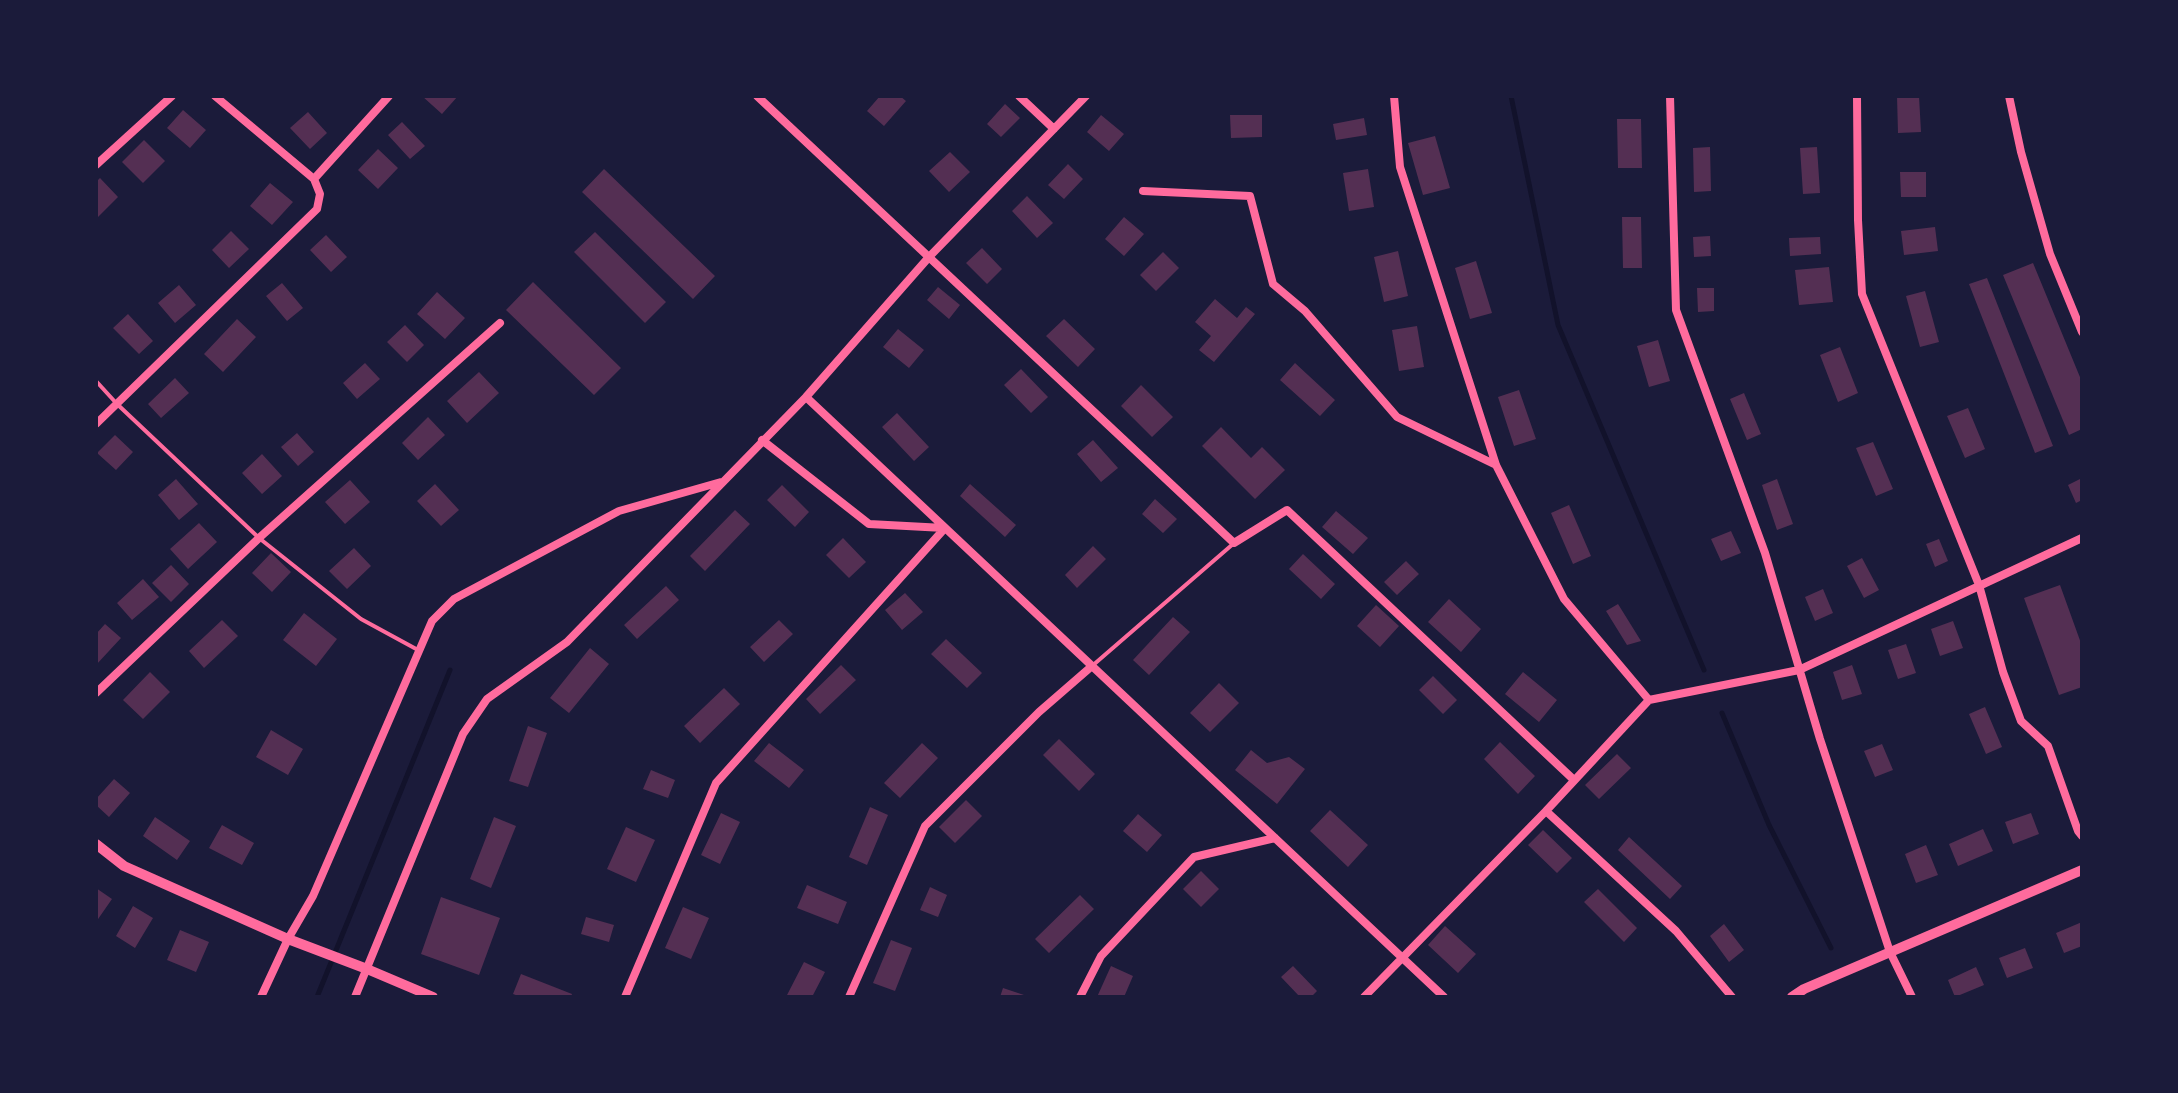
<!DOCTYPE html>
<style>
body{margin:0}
#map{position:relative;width:2178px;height:1093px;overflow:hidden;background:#1b1b3a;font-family:"IBM Plex Sans",sans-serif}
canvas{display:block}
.frame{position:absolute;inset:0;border:98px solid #1b1b3a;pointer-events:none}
</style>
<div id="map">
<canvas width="2178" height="1093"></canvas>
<div class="frame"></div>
</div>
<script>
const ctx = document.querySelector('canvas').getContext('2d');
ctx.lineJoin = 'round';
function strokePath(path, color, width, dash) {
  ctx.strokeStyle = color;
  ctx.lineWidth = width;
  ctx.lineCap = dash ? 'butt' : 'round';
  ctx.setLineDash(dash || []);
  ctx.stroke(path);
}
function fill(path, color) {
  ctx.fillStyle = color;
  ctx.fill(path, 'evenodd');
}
const stream = new Path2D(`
 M1511,96L1558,325L1704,670
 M1722,713L1769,825L1831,948
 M317,997L450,670`);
const building = new Path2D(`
 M422,96H458L442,114Z
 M880,96H900L906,101L884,126L867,111Z
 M1897,96H1919L1921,132L1898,133Z
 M1005,104L1020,118L1001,137L987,124Z
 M183,110L206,130L190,148L167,128Z
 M308,112L327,133L310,149L290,128Z
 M1101,115L1124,134L1109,151L1087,132Z
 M1230,115H1262V137L1231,138Z
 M1364,118L1367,135L1336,140L1333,124Z
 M1617,119H1641L1642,168H1618Z
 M402,122L425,146L410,159L388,135Z
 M1435,136L1450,188L1423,195L1408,143Z
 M144,140L165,161L143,183L122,162Z
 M1710,147L1711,191L1694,192L1693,148Z
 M1817,147L1820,193L1803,194L1800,148Z
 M378,149L398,168L378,189L358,170Z
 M950,152L970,172L949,192L929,171Z
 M1068,164L1083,179L1064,199L1048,185Z
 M604,169L715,276L693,299L582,192Z
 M1368,169L1374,207L1349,211L1343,173Z
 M1900,172H1926V197H1901Z
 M100,178L118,197L96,219V182Z
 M270,183L293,202L272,225L250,206Z
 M1027,196L1053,223L1037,238L1012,211Z
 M1124,217L1144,234L1124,256L1105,239Z
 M1622,217H1641L1642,268H1623Z
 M1935,227L1938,251L1904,255L1901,231Z
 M231,231L249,249L229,268L212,250Z
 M595,232L666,302L645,323L574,252Z
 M326,235L347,257L331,272L310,250Z
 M1710,236L1711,256L1694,257L1693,237Z
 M1820,237L1821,254L1790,256L1789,238Z
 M982,248L1002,269L987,284L966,263Z
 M1398,251L1408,296L1384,302L1374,257Z
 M1163,252L1179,268L1156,291L1140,275Z
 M1476,261L1492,313L1470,319L1455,268Z
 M2033,263L2082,382V429L2069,435L2003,275Z
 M1829,267L1833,302L1799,305L1795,270Z
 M1987,278L2053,446L2035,453L1969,284Z
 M533,282L621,368L594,395L506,310Z
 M282,283L303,308L287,321L266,296Z
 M179,285L196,305L175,323L158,303Z
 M938,287L960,305L949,319L927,300Z
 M1697,288H1714V311L1698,312Z
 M1925,291L1939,342L1920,347L1906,296Z
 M437,292L465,318L445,339L417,314Z
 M1215,299L1237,318L1246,307L1255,314L1214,362L1199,350L1211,336L1195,322Z
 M128,314L153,341L139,354L113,328Z
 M237,319L256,337L223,372L204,354Z
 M1064,319L1095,349L1078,367L1046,336Z
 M405,325L424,345L407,362L387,342Z
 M1417,326L1424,367L1399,371L1392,330Z
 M898,329L924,350L909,368L883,347Z
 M1658,340L1670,381L1649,387L1637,346Z
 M1840,347L1858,393L1838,402L1820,355Z
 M365,363L380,379L357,399L343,383Z
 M1295,363L1335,400L1320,416L1280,380Z
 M1021,369L1048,397L1031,413L1004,385Z
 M479,372L499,393L467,423L447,401Z
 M175,378L189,393L161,418L148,404Z
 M1141,385L1173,417L1152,437L1121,406Z
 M1519,390L1536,439L1514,446L1498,397Z
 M1744,393L1761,434L1747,440L1730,399Z
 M1968,408L1985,449L1965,458L1947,416Z
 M897,413L929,447L914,461L882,427Z
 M428,417L445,435L418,460L402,443Z
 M1221,427L1251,458L1262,447L1285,470L1255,499L1202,446Z
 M297,433L314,452L298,466L281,447Z
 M115,435L133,452L116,470L97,453Z
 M1093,440L1118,468L1101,482L1077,454Z
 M1873,442L1893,489L1876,496L1856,448Z
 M262,454L282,476L262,494L242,473Z
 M2082,478V500L2076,503L2068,485Z
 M176,479L198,504L179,520L158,495Z
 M1777,479L1793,524L1777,530L1762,485Z
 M350,480L370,502L345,524L325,502Z
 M435,484L459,510L441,526L417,501Z
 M970,484L1016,525L1005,537L960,496Z
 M782,485L809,512L795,527L767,500Z
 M1155,499L1177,519L1163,533L1142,514Z
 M1569,505L1591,556L1573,564L1551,513Z
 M735,510L750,524L705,571L690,556Z
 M1336,511L1368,538L1353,554L1322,527Z
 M199,523L217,542L188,569L170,549Z
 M1731,531L1741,553L1721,561L1711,539Z
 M843,538L866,562L849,578L826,555Z
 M1939,539L1948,561L1935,567L1926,544Z
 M1093,546L1106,559L1077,588L1065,575Z
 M354,548L371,566L347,589L329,571Z
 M271,553L291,572L272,592L252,573Z
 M1303,554L1335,584L1321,599L1289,569Z
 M1862,558L1879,590L1864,598L1847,566Z
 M1406,561L1419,574L1397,595L1384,582Z
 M171,565L189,584L171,602L152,583Z
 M143,579L159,597L132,620L117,603Z
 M2060,585L2082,646V687L2059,695L2024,598Z
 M666,586L679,600L637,639L624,625Z
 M1823,589L1833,613L1815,621L1805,597Z
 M905,593L923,612L902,630L885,610Z
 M1449,599L1481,629L1461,652L1428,622Z
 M1618,604L1641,641L1627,645L1606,611Z
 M1376,605L1399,626L1380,647L1357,626Z
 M304,613L337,639L316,666L283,640Z
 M1173,617L1190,632L1149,675L1133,660Z
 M222,620L238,636L204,668L189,651Z
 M779,620L793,634L764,662L750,647Z
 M1953,621L1963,648L1940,656L1931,629Z
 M105,624L121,638L96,665V634Z
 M946,639L982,673L967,688L931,654Z
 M1906,644L1916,673L1898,679L1888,650Z
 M590,648L609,664L569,713L550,698Z
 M841,665L856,680L820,714L806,699Z
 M1852,665L1862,694L1842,700L1833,672Z
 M150,672L170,692L143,719L123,700Z
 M1523,672L1557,700L1539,722L1505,694Z
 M1433,676L1457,700L1443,714L1419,690Z
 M1219,683L1239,703L1210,732L1190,713Z
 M724,688L740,704L700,743L684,726Z
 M1985,707L2002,747L1986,754L1969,714Z
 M528,726L547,733L528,787L509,781Z
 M271,730L303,749L288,775L256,757Z
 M1059,739L1095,774L1079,791L1043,755Z
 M1500,742L1535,776L1518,794L1484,759Z
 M769,743L804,770L789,788L754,761Z
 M922,743L938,758L900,798L884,783Z
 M1882,744L1893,770L1875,777L1864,751Z
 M1251,750L1267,763L1289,757L1305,769L1277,804L1235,770Z
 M1617,754L1631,768L1599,799L1585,785Z
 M651,770L675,780L668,798L643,789Z
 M114,779L130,793L109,817L96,805V799Z
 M966,800L982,816L955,843L939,827Z
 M870,807L888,815L867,865L849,857Z
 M1330,810L1368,845L1348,867L1310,831Z
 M721,813L740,822L720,864L701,855Z
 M2031,813L2039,834L2013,844L2005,822Z
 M1138,814L1162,835L1147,852L1123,831Z
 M155,817L190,841L177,860L143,836Z
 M494,817L516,826L491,888L470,879Z
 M222,825L254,843L242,865L209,848Z
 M626,827L655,840L636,882L607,869Z
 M1983,829L1993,851L1958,866L1949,844Z
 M1543,830L1572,858L1557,873L1528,845Z
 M1629,837L1682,886L1670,899L1618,850Z
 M1926,845L1938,875L1916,883L1905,854Z
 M1201,871L1219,889L1201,907L1183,889Z
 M807,885L847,902L838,924L797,908Z
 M930,887L947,895L938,917L920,910Z
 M96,888L112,899L96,922Z
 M1598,889L1637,928L1624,942L1584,902Z
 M1080,895L1094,909L1049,953L1035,939Z
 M441,897L500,918L479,975L421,954Z
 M133,906L153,918L135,948L116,936Z
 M683,907L709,918L691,959L665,948Z
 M586,917L614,925L609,942L581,934Z
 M2082,922V946L2064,953L2056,933Z
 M1724,924L1744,950L1729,962L1710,936Z
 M1445,926L1476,954L1458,973L1428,945Z
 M180,930L209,942L196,972L167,960Z
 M891,940L912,948L895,991L873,983Z
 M2025,948L2033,968L2007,978L1999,958Z
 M804,962L825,972L812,997H786Z
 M1111,966L1133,976L1124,997H1097Z
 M1293,966L1317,991L1311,997H1300L1281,977Z
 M1976,967L1984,985L1955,997L1948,980Z
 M521,974L572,994L571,997H521L513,994Z
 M1003,988L1027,996V997H1000Z`);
const service = new Path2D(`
 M96,381L117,404L259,538L361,619L418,650
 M1092,666L1233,544`);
const minor = new Path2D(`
 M757,96L1234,543L1287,510L1574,780
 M1019,96L1054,129
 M1394,96L1400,167L1496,465L1564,599L1649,700
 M1670,96L1676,310L1765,553L1820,739L1890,952L1912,997
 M1857,96L1858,220L1862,294L1979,585L2003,672L2021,721L2048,746L2078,831L2082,836
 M2009,96L2021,152L2050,254L2082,332
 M96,165L172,96
 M314,179L389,96
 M1143,191L1250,196L1273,284L1305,311L1397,417L1496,465
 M806,397L1444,997
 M96,424L317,209L320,194L314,179L215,96
 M762,440L869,524L944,528
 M96,693L259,538L500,323
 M1546,811L1676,931L1732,997
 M261,997L288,939L313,896L432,621L454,599L619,511L721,482
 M355,997L463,734L487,699L567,642L806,397L929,257L1086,96
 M625,997L716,783L945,528
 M849,997L925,826L1039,712L1092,666
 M1080,997L1101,956L1194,857L1275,838
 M1364,997L1546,811L1649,700L1799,670L2082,538`);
const tertiary = new Path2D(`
 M96,844L124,866L288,939L367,969L433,997
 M1792,997L1804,989L2082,870`);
strokePath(stream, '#12122b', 5);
fill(building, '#542f53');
strokePath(service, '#ff6b9d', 4);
strokePath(minor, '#ff6b9d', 8);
strokePath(tertiary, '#ff6b9d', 10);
</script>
